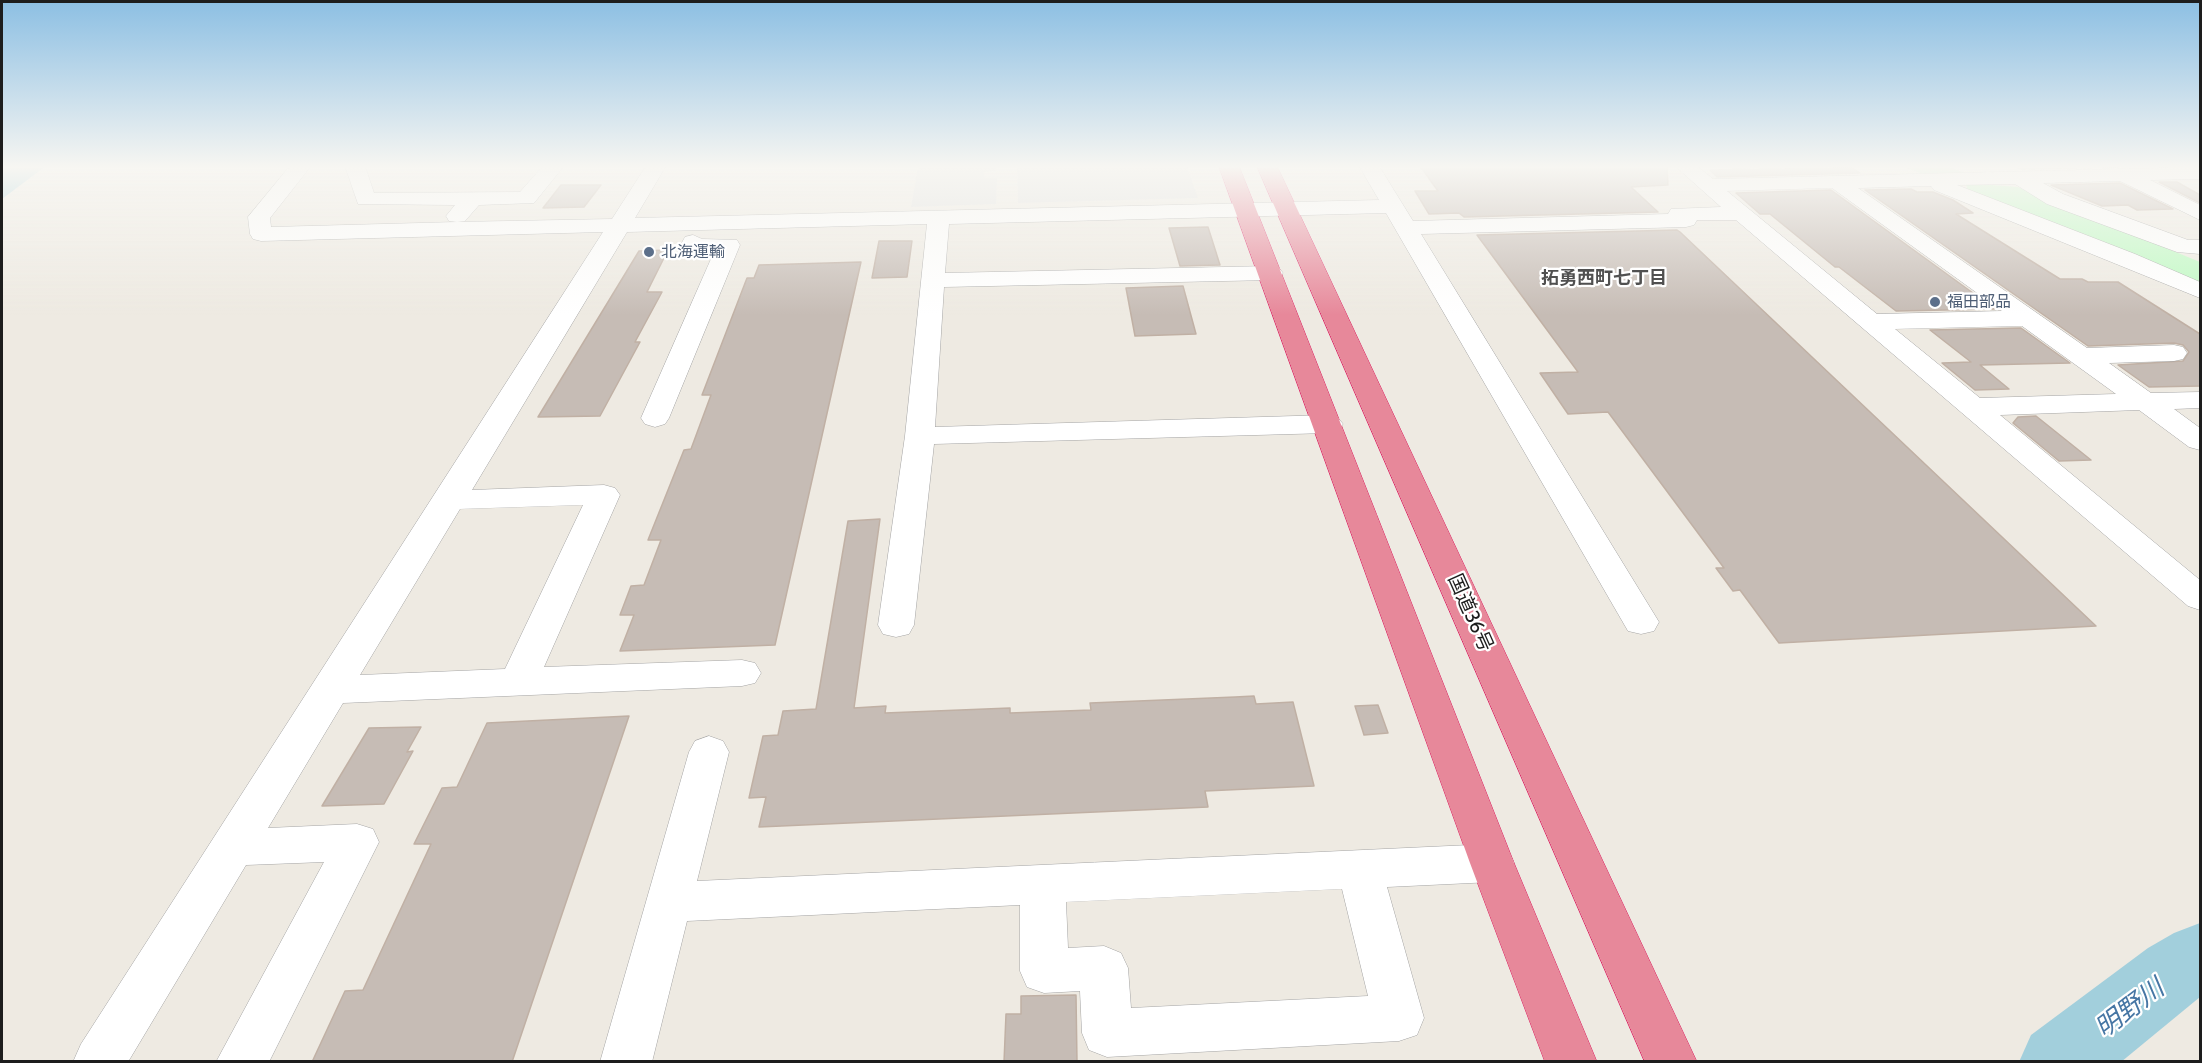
<!DOCTYPE html>
<meta charset="utf-8">
<style>
body{margin:0}
#map{position:relative;width:2202px;height:1063px;overflow:hidden;background:#eeeae2;font-family:Cabin,sans-serif}
canvas{display:block}
.frame{position:absolute;inset:0;border:3px solid #1d1d1d;pointer-events:none}
</style>
<div id="map">
<canvas width="2202" height="1063"></canvas>
<div class="frame"></div>
</div>
<script>
const ctx = document.querySelector('canvas').getContext('2d');
ctx.lineJoin = 'round';
function fill(path, color) {
  ctx.fillStyle = color;
  ctx.fill(path, 'evenodd');
}
function strokePath(path, color, width, dash) {
  ctx.strokeStyle = color;
  ctx.lineWidth = width;
  ctx.lineCap = dash ? 'butt' : 'round';
  ctx.setLineDash(dash || []);
  ctx.stroke(path);
}
function write(font, color, halo, rows, align = 'center') {
  ctx.font = font + ' Cabin,"Noto Sans JP",sans-serif';
  ctx.lineWidth = 4.5;
  ctx.setLineDash([]);
  ctx.textBaseline = 'middle';
  ctx.strokeStyle = halo;
  ctx.fillStyle = color;
  for (const [text, x, y, turn = 0] of rows) {
    ctx.save();
    ctx.translate(x, y);
    ctx.rotate((+turn || 0) * Math.PI / 180);
    ctx.textAlign = isNaN(turn) ? turn : align;
    if (halo) ctx.strokeText(text, 0, 0);
    ctx.fillText(text, 0, 0);
    ctx.restore();
  }
}
const park = new Path2D(`
 M1900,166H1946L1968,174H1923Z
 M1966,183L2018,187L2200,262V283L1967,189Z`);
const parking = new Path2D(`
 M918,166H996V171L984,172V178H997L996,204L911,207Z
 M1017,166H1187L1198,198L1018,203Z`);
const water = new Path2D(`
 M2,166H46L2,199Z`);
const river = new Path2D(`
 M2200,923V997L2121,1062H2019L2031,1035L2148,948L2174,933Z`);
const building = new Path2D(`
 M1420,166H1667L1668,185L1631,187L1658,212L1464,217L1459,213L1429,214L1415,191H1438Z
 M2015,166H2148L2021,169Z
 M1852,168L1860,173L1717,177L1710,170Z
 M2159,182H2177L2200,195V203Z
 M2120,183L2173,209L2137,210L2128,205L2102,206L2051,185Z
 M561,185H601L584,207L543,208Z
 M1911,189L1917,192H1933L1953,200L1973,213L1956,214L2060,279H2082L2088,282H2118L2200,334V386L2149,387L2118,365L2183,361L2189,352L2183,345L2174,343L2088,346L1865,190Z
 M1831,190L1995,309L1896,311L1839,267H1835L1770,214H1760L1736,193Z
 M1208,227L1220,265L1180,266L1169,228Z
 M1677,230L1680,232L2096,626L1779,643L1740,590L1733,591L1716,568H1724L1608,412L1568,414L1540,373L1578,372L1477,235Z
 M879,241H912L907,277L872,278Z
 M668,250L647,292H662L635,342H640L600,416L538,417L639,251Z
 M861,262L775,645L620,651L634,615H620L631,586L644,585L661,540H648L684,450L691,449L711,395H702L747,278H754L759,265Z
 M1183,286L1196,334L1135,336L1126,288Z
 M2021,328L2070,363L1980,365L2009,389L1975,390L1942,363L1971,362L1930,330Z
 M2036,416L2091,460L2059,461L2013,423L2018,417Z
 M880,519L854,708L886,706L885,713L1010,708V713L1091,710L1090,703L1235,697L1254,696L1256,704L1293,702L1314,786L1205,791L1208,807L759,827L766,797L749,798L763,736L778,735L783,711L816,709L848,521Z
 M1378,705L1388,733L1364,735L1355,706Z
 M629,716L512,1062H312L345,991L363,990L431,844H414L442,788L457,787L487,723Z
 M421,727L407,752L413,751L384,804L322,806L369,728Z
 M1076,995L1077,1062H1004L1006,1014H1021V996Z`);
const minor = new Path2D(`
 M290,166H311L270,218L271,227L457,222L449,221L446,216L455,205L358,204L345,166H365L374,193L520,192L543,166H564L534,203L479,205L465,221L457,222L612,219L646,166H666L635,218L1379,200L1359,166H1379L1413,221L1668,214L1671,209L1721,207L1675,166H1697L1713,179L2200,167V179L2150,180L2200,205V220L2120,181L2043,183L2063,194L2188,240H2200V254L2177,252L2047,204L2015,184L1957,185L2135,254L2200,282V298L1934,190L1931,186L1858,188L2087,348L2174,345L2183,347L2187,353L2183,359L2174,361L2109,363L2151,393L2200,392V408L2174,409L2200,428V450L2189,447L2139,410L2000,415L2200,580V610L2188,606L1736,220H1697L1694,225L1686,227L1421,234L1659,622L1654,631L1641,634L1628,631L1386,213L949,224L945,273L1271,266L1279,268L1283,273L1279,278L1271,280L944,287L935,427L1328,415L1338,418L1343,424L1338,430L1328,433L934,444L914,625L909,634L896,637L883,634L878,625L905,436L927,224L627,232L472,490L604,485L615,488L620,495L544,667L742,660L755,663L761,673L755,683L742,686L343,703L268,828L357,824L373,829L379,842L269,1062H216L324,862L246,865L128,1062H73L81,1044L603,232L261,241L253,239L250,234L248,217ZM1832,188L2002,311L1877,314L1727,191ZM2022,326L2116,394L1980,398L1895,329ZM583,505L505,669L360,675L460,509Z
 M693,235L702,239L737,240L740,245L669,418L665,424L655,427L645,424L641,418L714,252L683,251L680,246L685,237Z
 M709,736L723,741L729,752L697,881L1492,844L1508,850L1514,863L1508,876L1492,882L1387,887L1424,1018L1417,1035L1399,1041L1107,1057L1089,1050L1082,1033L1080,991L1044,993L1027,987L1020,971V905L687,921L652,1062H600L689,752L695,741ZM1342,889L1368,996L1131,1008L1128,968L1121,953L1104,946L1068,948L1066,902Z`);
const highway = new Path2D(`
 M1219,166H1239L1514,863L1597,1062H1545L1470,863Z
 M1257,166H1277L1697,1062H1645Z`);
const markers = [
 [649,252,6,"#5c6f8a"],
 [1935,302,6,"#5c6f8a"]
];
const farServicenames = [
 ["北海運輸",661,252],
 ["福田部品",1947,302]
];
const farNeighbourhoodnames = [
 ["拓勇西町七丁目",1604,279]
];
const streetNames = [
 ["国道36号",1470,613,66]
];
const nearWaternames = [
 ["明野川",2130,1009,-37]
];
fill(park, '#befac2');
fill(parking, '#e1e1e1');
fill(water, '#a2cfdc');
fill(river, '#a2cfdc');
fill(building, '#c6bcb5');
strokePath(building, '#c0b0a4', 1.5);
strokePath(minor, '#a4a4a4', 1);
strokePath(highway, '#d92261', 1);
fill(minor, '#fff');
fill(highway, '#e7889a');
const sky = ctx.createLinearGradient(0, 0, 0, 315);
sky.addColorStop(0, '#8cbfe3');
sky.addColorStop(0.53, '#f7f6f2');
sky.addColorStop(1, '#f7f6f200');
ctx.fillStyle = sky;
ctx.fillRect(0, 0, 2202, 315);
for (const [x, y, r, color] of markers) {
  const dot = new Path2D();
  dot.arc(x, y, r, 0, 2 * Math.PI);
  ctx.fillStyle = color;
  ctx.fill(dot);
  strokePath(dot, '#fff', 2);
}
write('16px', '#4e5e75', '#fff', farServicenames, 'left');
write('bold 18px', '#505050', '#fff', farNeighbourhoodnames);
write('20px', '#1d1d1d', '#fff', streetNames);
write('italic 26px', '#4676a4', '#fff', nearWaternames);
</script>
